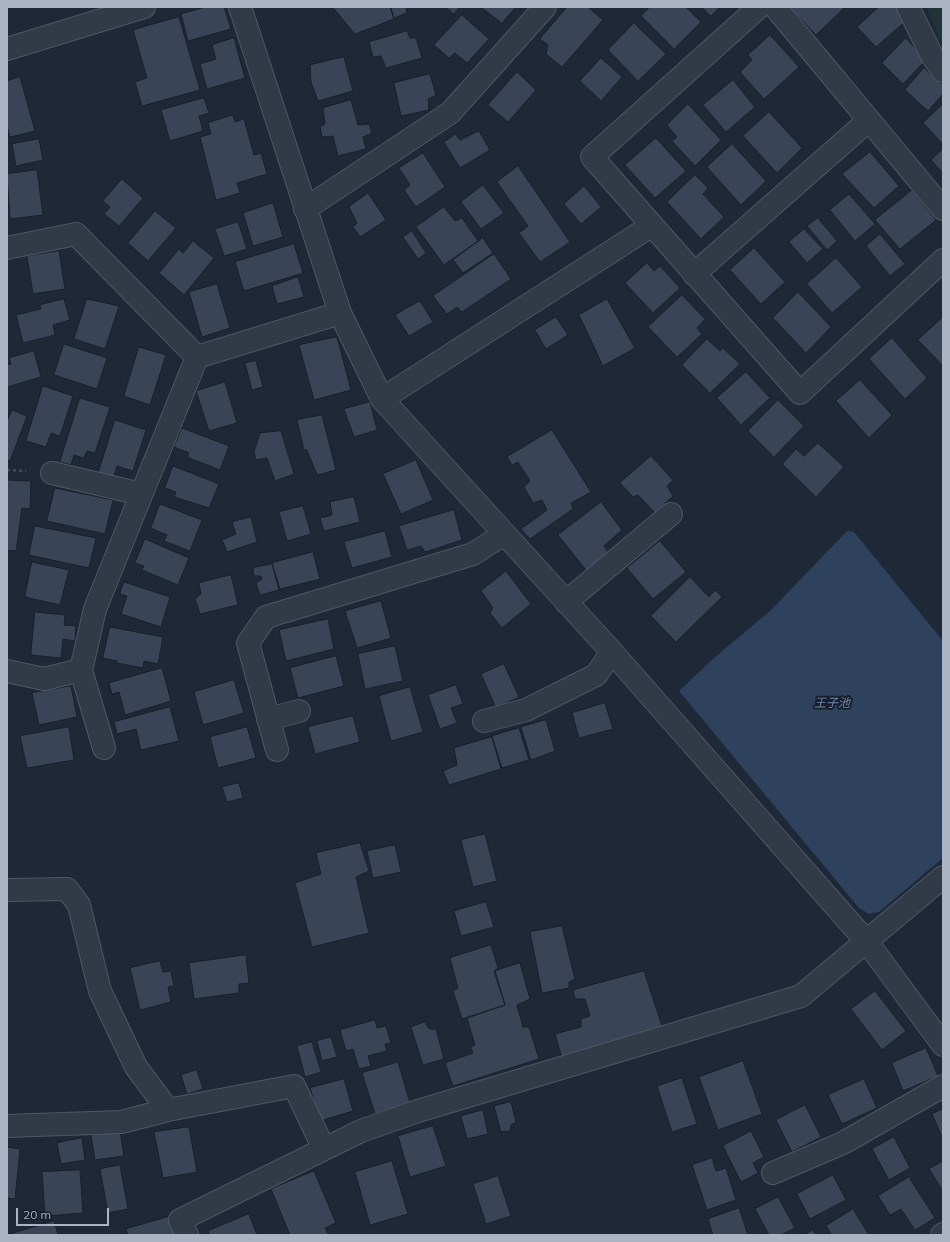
<!DOCTYPE html>
<meta charset="utf-8">
<style>
body{margin:0}
#map{position:relative;width:950px;height:1242px;overflow:hidden;background:#1e2836;font-family:Mulish,sans-serif}
canvas{display:block}
.frame{position:absolute;inset:0;border:8px solid #abb4c4;pointer-events:none}
.scale{position:absolute;left:16px;top:1208px;width:93px;height:18px;box-sizing:border-box;border:2px solid #abb4c4;border-top:0;padding-left:5px;font-size:12px;line-height:14px;white-space:nowrap;color:#abb4c4;-webkit-text-stroke:3px #171f2b;paint-order:stroke}
</style>
<div id="map">
<canvas width="950" height="1242"></canvas>
<div class="frame"></div>
<div class="scale">20 m</div>
</div>
<script>
const ctx = document.querySelector('canvas').getContext('2d');
ctx.lineJoin = 'round';
function fill(path, color) {
  ctx.fillStyle = color;
  ctx.fill(path, 'evenodd');
}
function strokePath(path, color, width, dash) {
  ctx.strokeStyle = color;
  ctx.lineWidth = width;
  ctx.lineCap = dash ? 'butt' : 'round';
  ctx.setLineDash(dash || []);
  ctx.stroke(path);
}
function write(font, color, halo, rows, align = 'center') {
  ctx.font = font + ' Mulish,"Noto Sans JP",sans-serif';
  ctx.lineWidth = 4;
  ctx.setLineDash([]);
  ctx.textBaseline = 'middle';
  ctx.strokeStyle = halo;
  ctx.fillStyle = color;
  for (const [text, x, y, turn = 0] of rows) {
    ctx.save();
    ctx.translate(x, y);
    ctx.rotate((+turn || 0) * Math.PI / 180);
    ctx.textAlign = isNaN(turn) ? turn : align;
    if (halo) ctx.strokeText(text, 0, 0);
    ctx.fillText(text, 0, 0);
    ctx.restore();
  }
}
const green = new Path2D(`
 M926,7H943V46Z`);
const water = new Path2D(`
 M847,531L854,532L943,641V858L879,912L869,914L859,908L679,691L714,658L770,611Z`);
const building = new Path2D(`
 M206,7H224L231,29L188,41L181,14Z
 M333,7H390L394,19L355,34Z
 M391,7H406L407,13L394,18Z
 M446,7H460L454,14Z
 M481,7H516L502,23Z
 M567,7H588L603,20L562,67L546,54L548,45L540,39Z
 M650,7H686L701,22L674,49L641,16Z
 M702,7H720L711,16Z
 M793,7H845L816,35L791,9Z
 M879,7H897L908,19L876,47L857,27Z
 M462,15L489,39L467,63L455,53L449,58L434,45Z
 M179,17L200,90L142,106L135,82L147,78L133,30Z
 M634,23L666,54L638,81L608,50Z
 M407,31L410,38H416L422,58L386,68L381,56L373,57L369,42Z
 M770,35L799,67L764,99L740,72L752,60L748,55Z
 M234,38L245,78L207,89L200,64L216,59L212,45Z
 M906,38L926,60L903,84L882,63Z
 M344,57L353,91L318,101L311,82L310,65Z
 M601,58L622,77L601,101L580,81Z
 M924,68L943,85V94L928,111L905,90Z
 M517,72L536,90L508,122L488,105Z
 M430,74L436,95L428,99L429,110L401,116L394,83Z
 M20,77L35,131L10,137L7,126V81Z
 M733,80L755,107L726,132L703,105Z
 M204,98L209,113L199,116L203,131L170,141L161,110Z
 M351,100L358,125L369,124L372,133L363,137L366,149L338,156L333,136L322,137L320,127L325,124L323,108Z
 M688,104L721,140L695,166L672,141L677,137L667,125Z
 M943,104V144L923,123Z
 M769,112L802,148L777,173L743,136Z
 M233,115L235,122L244,119L254,155L261,153L267,174L237,183L240,193L216,200L200,137L211,134L208,123Z
 M479,131L490,150L460,168L444,142L455,134L460,140Z
 M656,138L686,171L655,198L625,165Z
 M39,139L43,160L16,166L12,144Z
 M732,144L766,181L741,205L707,167Z
 M943,149V173L931,160Z
 M870,152L899,186L874,208L842,174Z
 M423,153L445,187L416,207L404,190L410,185L399,168Z
 M518,166L570,242L540,262L519,233L528,226L497,182Z
 M37,170L43,215L10,219L7,174Z
 M695,175L708,188L703,194L724,217L701,239L667,202Z
 M122,179L143,198L119,226L104,214L110,207L103,201Z
 M483,185L504,213L481,229L461,202Z
 M584,186L601,207L581,224L564,204Z
 M912,190L936,220L900,249L875,220Z
 M368,193L386,220L360,237L353,227L357,223L349,207Z
 M849,194L875,224L855,241L830,210Z
 M273,203L283,237L253,246L243,213Z
 M444,207L455,221L462,218L478,241L444,265L416,227Z
 M155,211L176,228L148,261L128,243Z
 M818,218L837,241L827,250L807,226Z
 M238,222L247,249L224,256L215,229Z
 M804,229L823,249L807,263L789,242Z
 M412,231L426,253L418,259L403,237Z
 M880,234L905,264L890,276L866,246Z
 M483,238L493,253L463,273L453,260Z
 M193,241L214,258L184,295L159,273L179,249L183,253Z
 M294,244L303,273L244,291L235,262Z
 M754,248L785,282L761,304L730,270Z
 M59,251L65,289L33,294L27,256Z
 M494,254L511,279L462,312L457,307L447,314L433,296Z
 M836,258L862,287L832,313L807,284Z
 M647,263L654,271L660,266L680,288L653,313L625,283Z
 M298,277L304,297L277,304L272,286Z
 M217,284L230,328L202,337L189,292Z
 M798,292L831,327L806,353L773,318Z
 M682,295L705,319L697,328L702,334L677,357L648,327Z
 M64,299L70,320L53,325L55,335L23,343L16,315L41,309L40,305Z
 M87,299L119,306L105,349L74,339Z
 M607,299L635,348L603,366L579,315Z
 M420,301L433,322L409,336L395,315Z
 M556,317L568,335L546,349L535,330Z
 M943,317V366L918,340Z
 M337,337L351,390L314,400L299,345Z
 M892,338L927,378L905,399L869,359Z
 M707,339L720,351L723,348L740,364L710,393L682,365Z
 M64,344L107,358L97,389L54,375Z
 M139,347L166,355L150,405L124,396Z
 M34,351L41,377L7,387V365L11,364L9,358Z
 M256,361L263,387L252,390L245,363Z
 M746,372L770,398L741,425L717,398Z
 M860,380L892,415L869,438L836,401Z
 M225,382L237,423L209,431L196,391Z
 M43,386L73,396L60,436L51,433L46,447L26,441Z
 M80,398L110,407L95,453L87,451L84,458L74,455L71,465L60,462Z
 M778,400L804,426L774,457L748,431Z
 M370,402L377,430L354,437L344,409Z
 M12,410L27,416L10,461L7,460V422Z
 M322,415L336,470L317,475L307,450H304L297,420Z
 M115,420L146,430L133,471L117,466L113,479L98,474Z
 M182,428L229,446L220,470L187,457L189,453L174,447Z
 M552,430L591,492L571,503L573,509L530,539L521,529L547,510L542,500L533,503L524,487L530,481L518,462L512,465L507,457Z
 M281,431L294,474L275,481L267,458L256,460L254,452L260,433Z
 M818,443L844,467L816,497L782,464L796,449L804,456Z
 M651,456L673,480L667,486L673,496L655,513L638,495L633,497L620,483Z
 M416,460L433,500L401,514L383,474Z
 M173,466L219,484L209,508L174,497L176,492L165,488Z
 M7,480L31,481L30,509L22,508L16,551L7,550Z
 M55,488L113,500L105,534L47,521Z
 M354,497L360,522L324,531L320,518L332,515L330,502Z
 M601,502L622,530L604,546L610,555L589,574L558,535Z
 M160,504L202,520L190,551L164,541L167,535L151,528Z
 M303,506L311,534L287,541L279,512Z
 M454,510L462,540L425,552L421,546L407,550L399,526Z
 M251,517L257,542L227,552L222,540L236,534L232,522Z
 M35,526L96,538L89,568L29,555Z
 M385,531L392,557L352,568L344,542Z
 M145,539L189,558L178,585L142,570L144,566L135,563Z
 M660,541L686,572L653,599L627,568Z
 M313,552L320,579L280,589L272,563Z
 M32,562L69,570L60,605L25,597Z
 M272,564L279,590L260,595L256,583L262,579L261,576H254L253,568Z
 M506,571L531,604L502,628L490,613L493,608L481,591Z
 M231,575L238,605L200,614L195,599L201,594L199,583Z
 M690,577L709,597L715,590L722,597L676,642L651,616Z
 M124,582L170,597L161,627L121,614L127,596L120,594Z
 M381,601L391,638L357,648L345,611Z
 M35,612L65,615L64,625L76,626L75,641L63,639L61,658L31,655Z
 M328,619L334,649L286,661L279,630Z
 M110,627L163,637L158,664L144,661L143,668L117,663V661L103,658Z
 M395,646L403,681L365,689L358,654Z
 M336,656L344,686L298,698L290,668Z
 M504,664L519,697L496,708L481,674Z
 M162,668L171,701L125,715L119,692L112,694L109,683Z
 M234,680L244,713L203,725L194,692Z
 M456,685L463,704L451,708L457,723L440,729L428,695Z
 M71,686L77,717L39,725L32,693Z
 M410,687L423,732L391,741L379,696Z
 M605,703L613,729L579,738L572,713Z
 M170,707L179,741L141,750L136,729L117,734L114,722Z
 M353,716L360,742L315,754L308,727Z
 M546,720L555,751L531,760L521,727Z
 M69,727L74,760L27,768L20,736Z
 M247,727L256,758L218,768L210,737Z
 M519,728L529,760L502,768L492,736Z
 M492,737L501,769L449,785L443,771L457,765L454,748Z
 M239,783L243,798L227,802L222,787Z
 M485,834L497,881L473,887L461,840Z
 M360,843L369,871L356,877L369,933L312,947L295,883L321,874L316,853Z
 M395,845L401,872L373,878L367,851Z
 M486,902L494,927L461,936L454,911Z
 M562,926L575,979L569,982V988L542,993L530,932Z
 M491,945L498,968L494,971L505,1005L462,1019L453,991L458,988L450,958Z
 M246,955L249,983L239,984V993L194,999L189,963Z
 M160,961L163,972L171,971L174,986L168,987L171,1002L140,1010L130,968Z
 M520,963L530,999L517,1005L523,1027H529L539,1059L453,1086L445,1063L473,1053L471,1047L475,1045L467,1018L505,1005L495,971Z
 M644,971L663,1029L562,1058L555,1034L581,1027V1019L590,1016L585,999H575L573,990Z
 M875,991L906,1031L882,1050L851,1009Z
 M375,1020L377,1028L386,1026L391,1043L385,1044L387,1051L368,1056L371,1066L359,1069L353,1049L346,1051L340,1030Z
 M425,1022L429,1029H436L444,1059L423,1065L411,1027Z
 M331,1037L337,1057L322,1061L317,1041Z
 M312,1042L321,1072L305,1077L297,1046Z
 M926,1048L938,1076L903,1091L892,1063Z
 M743,1061L762,1114L718,1130L699,1077Z
 M398,1062L410,1103L375,1114L362,1073Z
 M197,1070L203,1089L187,1094L181,1075Z
 M682,1078L697,1124L672,1132L657,1086Z
 M344,1079L353,1111L320,1121L310,1088Z
 M864,1079L877,1108L842,1124L828,1095Z
 M511,1102L516,1122L511,1125L510,1131L501,1132L494,1106Z
 M805,1105L821,1137L792,1152L776,1120Z
 M943,1109V1139L932,1114Z
 M483,1110L488,1134L467,1139L461,1116Z
 M433,1126L446,1166L410,1177L398,1136Z
 M189,1127L197,1172L163,1178L154,1132Z
 M120,1131L124,1156L95,1160L91,1135Z
 M751,1131L764,1157L753,1163L758,1173L741,1182L723,1146Z
 M894,1137L910,1168L889,1180L872,1149Z
 M82,1138L85,1160L61,1164L57,1143Z
 M7,1147L20,1149L15,1199L7,1198Z
 M712,1158L716,1171L726,1168L736,1200L707,1210L692,1165Z
 M392,1161L408,1214L370,1225L355,1172Z
 M943,1161V1191L929,1169Z
 M120,1165L128,1209L108,1213L100,1169Z
 M80,1170L83,1213L45,1216L42,1172Z
 M314,1171L336,1223L325,1228L329,1235H290L271,1189Z
 M833,1175L846,1200L810,1219L797,1194Z
 M498,1176L511,1216L486,1224L473,1184Z
 M909,1177L935,1218L915,1230L901,1209L890,1215L878,1196Z
 M778,1197L795,1228L781,1235H769L755,1209Z
 M739,1208L748,1235H713L708,1219Z
 M853,1209L869,1235H832L826,1226Z
 M249,1214L257,1235H210L208,1231Z
 M171,1216L176,1235H128L126,1229Z
 M54,1221L58,1235H7Z
 M813,1230L816,1235H804Z`);
const path = new Path2D(`
 M7,470L26,471`);
const minor = new Path2D(`
 M240,7L340,313L382,399L612,652L867,942L943,1045
 M759,7L592,157L800,393L943,260
 M775,7L943,209
 M908,7L932,56L943,71
 M7,49L144,7
 M305,209L450,113L545,7
 M7,248L76,234L197,357L340,313
 M694,274L869,120
 M382,399L651,226
 M52,473L141,494
 M566,602L671,514
 M7,671L44,679L81,670
 M268,719L299,711
 M484,721L526,710L596,675L612,652
 M104,748L81,670L95,609L197,357
 M277,750L248,643L266,617L473,554L504,534
 M7,890L67,889L79,905L100,991L136,1067L168,1110
 M7,1126L121,1122L168,1110L294,1086L324,1149
 M773,1173L843,1143L943,1086
 M187,1235L180,1220L361,1131L418,1111L801,996L943,877
 M942,1235L943,1234`);
const waterNames = [
 ["王子池",832,703]
];
fill(green, '#203437');
fill(water, '#2e415d');
fill(building, '#394557');
strokePath(building, '#19212d', 1);
strokePath(minor, '#4f5765', 24);
strokePath(path, '#3a5052', 2.5, [3, 3]);
strokePath(minor, '#313a47', 22);
write('italic 12px', '#718aaf', '#171f2b', waterNames);
</script>
